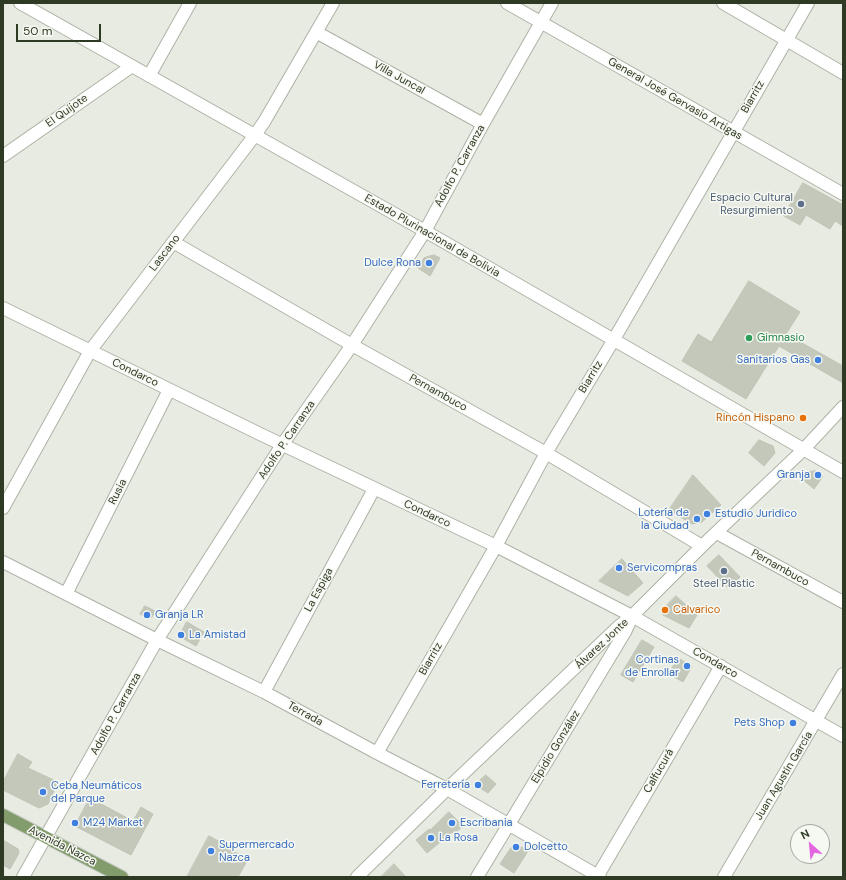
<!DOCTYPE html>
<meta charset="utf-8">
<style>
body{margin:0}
#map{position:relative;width:846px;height:880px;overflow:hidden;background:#e8ebe2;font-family:"DM Sans",sans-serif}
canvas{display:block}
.frame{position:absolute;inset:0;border:4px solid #2e3a24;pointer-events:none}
.north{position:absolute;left:790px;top:824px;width:40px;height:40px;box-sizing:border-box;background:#f6f8f2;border:1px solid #a6aca0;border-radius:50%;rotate:333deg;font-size:11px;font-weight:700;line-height:16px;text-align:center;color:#2e3a24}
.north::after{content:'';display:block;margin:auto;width:14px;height:18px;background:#e466e1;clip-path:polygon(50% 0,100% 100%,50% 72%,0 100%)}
.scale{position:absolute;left:16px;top:24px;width:85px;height:18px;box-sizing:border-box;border:2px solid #2e3a24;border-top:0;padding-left:5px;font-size:12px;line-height:14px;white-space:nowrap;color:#2e3a24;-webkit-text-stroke:3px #f6f8f2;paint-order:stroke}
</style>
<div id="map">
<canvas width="846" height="880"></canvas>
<div class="frame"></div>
<div class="north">N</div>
<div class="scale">50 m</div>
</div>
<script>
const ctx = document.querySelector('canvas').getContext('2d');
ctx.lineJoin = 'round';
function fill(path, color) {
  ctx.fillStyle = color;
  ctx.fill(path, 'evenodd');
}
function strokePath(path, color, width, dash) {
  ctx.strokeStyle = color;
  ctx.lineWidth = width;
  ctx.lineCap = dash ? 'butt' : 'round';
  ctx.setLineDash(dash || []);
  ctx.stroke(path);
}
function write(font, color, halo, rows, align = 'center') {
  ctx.font = font + ' "DM Sans",sans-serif';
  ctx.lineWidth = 3;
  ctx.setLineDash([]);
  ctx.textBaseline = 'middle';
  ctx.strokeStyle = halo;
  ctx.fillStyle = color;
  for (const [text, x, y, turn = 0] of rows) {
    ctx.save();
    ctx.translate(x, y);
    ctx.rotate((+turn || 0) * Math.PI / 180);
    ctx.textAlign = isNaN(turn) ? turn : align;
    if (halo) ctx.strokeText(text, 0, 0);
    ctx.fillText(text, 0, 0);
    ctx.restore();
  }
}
const building = new Path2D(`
 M803,183L843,205V226L835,221L830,229L806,215L800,225L784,216Z
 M434,255L440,258L430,276L418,268L424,258Z
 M749,281L800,312L786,334L843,366V383L779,346L746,399L682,361L698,334L711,342Z
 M759,440L773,446L775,453L764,466L749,453Z
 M816,471L823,476L814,489L801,478L806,472Z
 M693,475L721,505L702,522L692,524L669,510Z
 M719,555L740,577L728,588L707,566Z
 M622,559L643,583L628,596L599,581Z
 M676,596L697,615L689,628L663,615V609Z
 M145,606L155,611L152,617L147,618L140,614Z
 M187,622L204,632L196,646L179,636Z
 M642,640L654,647L633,682L621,675Z
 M678,658L692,666L683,682L669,674Z
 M18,754L32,762L28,768L58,782L48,804L39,808L3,790V782Z
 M486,775L496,784L488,793L475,785Z
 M90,798L133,821L141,807L153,814L131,855L75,826Z
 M449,812L463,826L454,834L452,832L427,853L416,840L429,829L430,830Z
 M209,836L224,844L223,846L248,859L238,877H187Z
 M3,840L18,849L19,853L10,869L3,865Z
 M518,845L528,851L514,873L500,864L512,846Z
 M394,864L406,877H381Z`);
const minor = new Path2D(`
 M20,3L425,231L843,472
 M507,3L843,194
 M723,3L843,73
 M316,32L483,124
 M149,76L190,3
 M3,156L132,66
 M173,242L352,345L546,453L702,546
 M3,308L260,434L496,546L632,616L843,736
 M3,508L90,351L255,135L264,122L333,3
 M717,533L843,602
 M3,562L157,640L264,692L377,753L447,789L600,877
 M66,594L169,390
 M264,692L374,489
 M377,753L496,546L546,453L613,341L808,3
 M23,877L157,640L282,445L352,345L425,231L483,124L552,3
 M357,877L447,789L618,627L632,616L702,546L803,450L843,407
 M477,877L625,632L631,619
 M597,877L721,666
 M724,877L843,674`);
const major = new Path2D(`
 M3,815L122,877`);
const markers = [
 [801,204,4,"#5c6f8a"],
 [429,263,4,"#3f7fe0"],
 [749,338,4,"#2e9e5b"],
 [818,360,4,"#3f7fe0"],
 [803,418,4,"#e8710a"],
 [818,475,4,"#3f7fe0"],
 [707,514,4,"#3f7fe0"],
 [697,519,4,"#3f7fe0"],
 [619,568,4,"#3f7fe0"],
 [724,571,4,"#5c6f8a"],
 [665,610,4,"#e8710a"],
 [147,615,4,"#3f7fe0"],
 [181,635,4,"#3f7fe0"],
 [687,666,4,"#3f7fe0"],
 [793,723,4,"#3f7fe0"],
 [478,785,4,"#3f7fe0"],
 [43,792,4,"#3f7fe0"],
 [75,823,4,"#3f7fe0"],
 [452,823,4,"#3f7fe0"],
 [431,838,4,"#3f7fe0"],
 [516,847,4,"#3f7fe0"],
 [211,851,4,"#3f7fe0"]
];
const streetNames = [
 ["Villa Juncal",399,78,29],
 ["Biarritz",753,97,-60],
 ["General José Gervasio Artigas",675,99,30],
 ["El Quijote",67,111,-35],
 ["Adolfo P. Carranza",460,166,-61],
 ["Estado Plurinacional de Bolivia",432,236,30],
 ["Lascano",165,253,-53],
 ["Condarco",135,373,26],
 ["Biarritz",591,377,-59],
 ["Pernambuco",438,393,29],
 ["Adolfo P. Carranza",287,440,-56],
 ["Rusia",118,492,-63],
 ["Condarco",427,514,25],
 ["Pernambuco",780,568,29],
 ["La Espiga",319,590,-62],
 ["Álvarez Jonte",602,644,-43],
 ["Biarritz",431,659,-60],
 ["Condarco",715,663,30],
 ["Adolfo P. Carranza",116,714,-61],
 ["Terrada",305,714,29],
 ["Elpidio González",556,747,-59],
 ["Calfucurá",659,771,-60],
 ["Juan Agustín García",784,776,-59],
 ["Avenida Nazca",62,846,27]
];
const serviceNames = [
 ["Espacio Cultural",793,198],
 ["Resurgimiento",793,211],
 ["Steel Plastic",724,584,"center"]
];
const shopNames = [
 ["Dulce Rona",421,263,"right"],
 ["Sanitarios Gas",810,360,"right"],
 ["Granja",810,475,"right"],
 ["Lotería de",689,513,"right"],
 ["la Ciudad",689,526,"right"],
 ["Estudio Juridico",715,514],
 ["Servicompras",627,568],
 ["Granja LR",155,615],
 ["La Amistad",189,635],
 ["Cortinas",679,660,"right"],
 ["de Enrollar",679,673,"right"],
 ["Pets Shop",785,723,"right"],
 ["Ferretería",470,785,"right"],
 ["Ceba Neumáticos",51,786],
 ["del Parque",51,799],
 ["M24 Market",83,823],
 ["Escribania",460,823],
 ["La Rosa",439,838],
 ["Supermercado",219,845],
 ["Nazca",219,858],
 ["Dolcetto",524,847]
];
const leisureNames = [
 ["Gimnasio",757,338]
];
const foodNames = [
 ["Rincón Hispano",795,418],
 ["Calvarico",673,610,"left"]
];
fill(building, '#c3c8ba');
strokePath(building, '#bec4b5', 1);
strokePath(minor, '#acb2a5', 14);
strokePath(major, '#c4c8c2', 14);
strokePath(minor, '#fff', 12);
strokePath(major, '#829c6b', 12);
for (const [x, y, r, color] of markers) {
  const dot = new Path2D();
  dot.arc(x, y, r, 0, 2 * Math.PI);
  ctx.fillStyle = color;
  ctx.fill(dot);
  strokePath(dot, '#f6f8f2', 1.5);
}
write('11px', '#2e3a24', '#f6f8f2', streetNames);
write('11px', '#4e5e75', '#f6f8f2', serviceNames, 'right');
write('11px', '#366cbe', '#f6f8f2', shopNames, 'left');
write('11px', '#27864d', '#f6f8f2', leisureNames, 'left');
write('11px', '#c56008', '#f6f8f2', foodNames, 'right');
</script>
